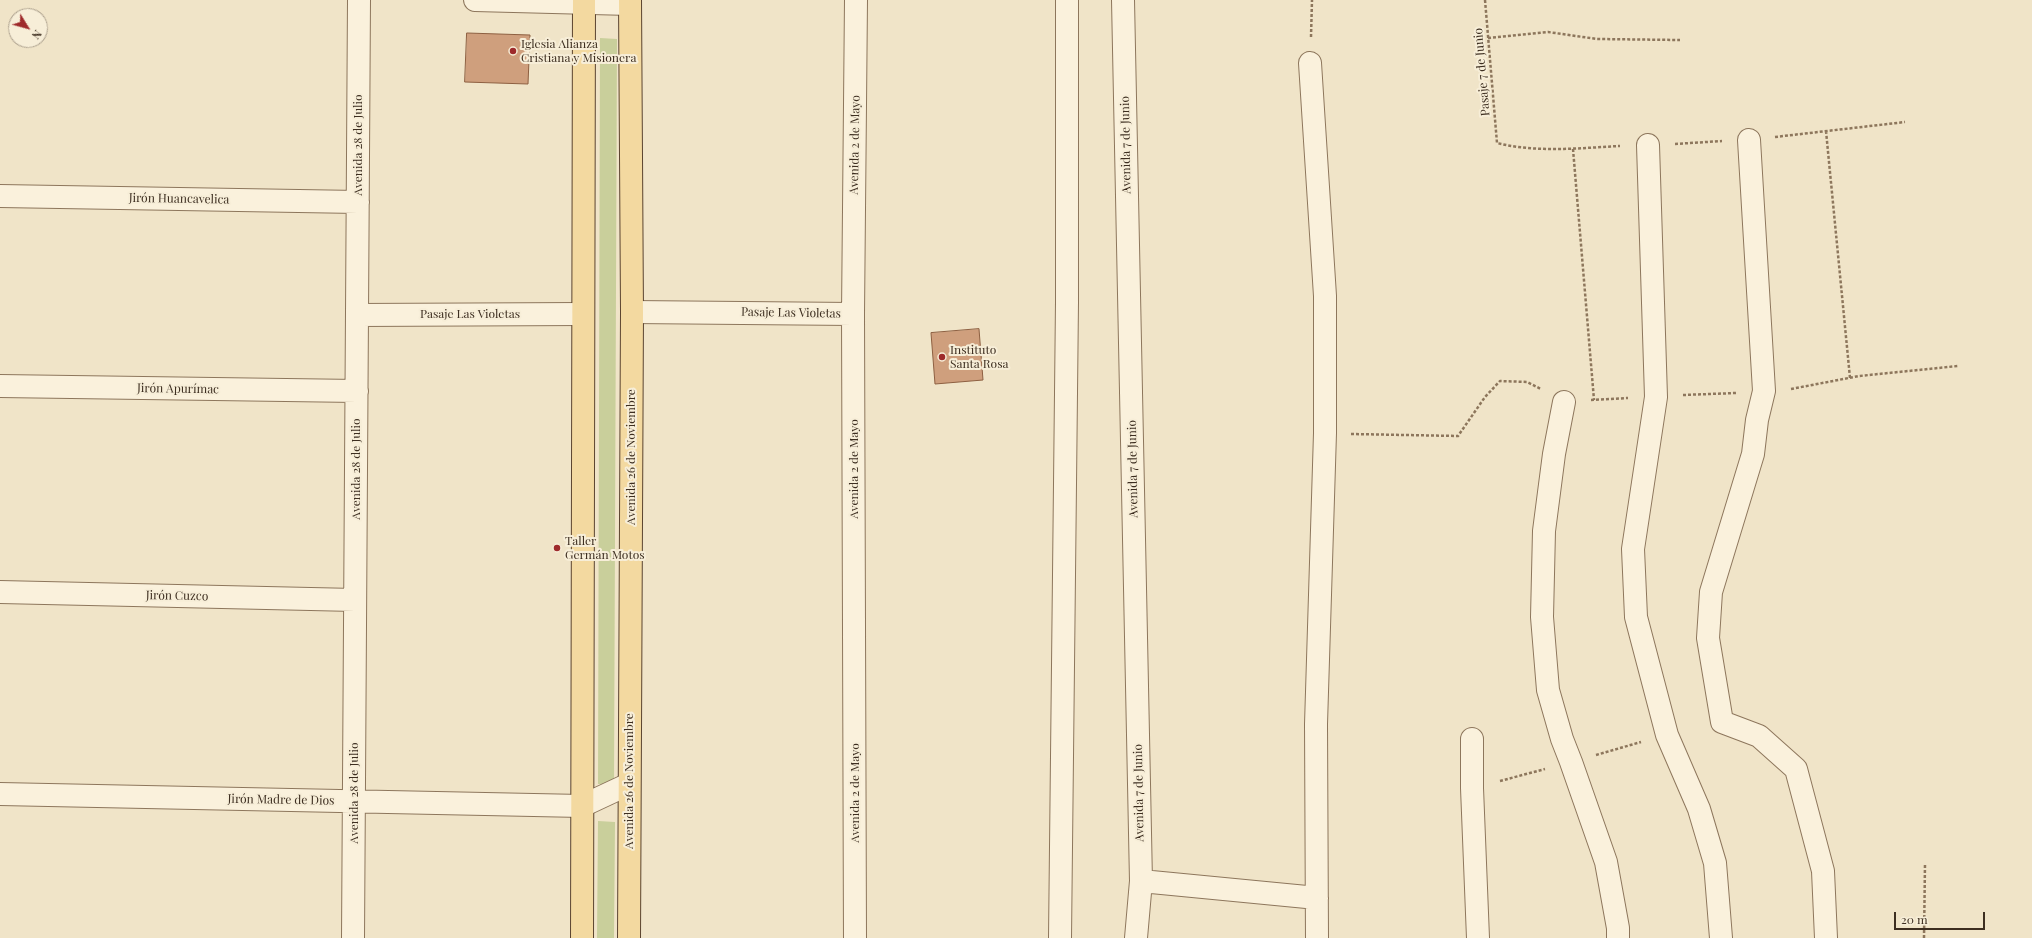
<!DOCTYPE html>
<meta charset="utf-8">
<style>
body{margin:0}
#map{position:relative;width:2032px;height:938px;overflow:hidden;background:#f0e4c8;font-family:"Playfair Display",serif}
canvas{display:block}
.north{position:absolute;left:8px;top:8px;width:40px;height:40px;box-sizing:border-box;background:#f7eed8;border:1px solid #ada18e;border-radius:50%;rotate:127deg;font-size:11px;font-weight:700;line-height:16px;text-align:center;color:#3d2e20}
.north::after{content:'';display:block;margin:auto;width:14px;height:18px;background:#9e2a2b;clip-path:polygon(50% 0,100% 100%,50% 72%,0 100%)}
.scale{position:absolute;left:1894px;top:912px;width:91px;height:18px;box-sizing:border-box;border:2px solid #3d2e20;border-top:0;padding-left:5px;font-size:12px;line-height:14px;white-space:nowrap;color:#3d2e20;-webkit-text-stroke:3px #f7eed8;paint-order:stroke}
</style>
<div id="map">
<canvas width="2032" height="938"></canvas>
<div class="north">N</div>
<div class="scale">20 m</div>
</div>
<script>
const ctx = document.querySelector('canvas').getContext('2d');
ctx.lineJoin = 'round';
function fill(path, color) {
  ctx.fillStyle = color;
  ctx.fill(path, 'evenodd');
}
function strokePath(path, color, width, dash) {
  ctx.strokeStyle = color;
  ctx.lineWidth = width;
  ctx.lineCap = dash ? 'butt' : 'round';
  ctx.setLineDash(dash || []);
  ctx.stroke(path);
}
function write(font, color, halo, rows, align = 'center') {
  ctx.font = font + ' "Playfair Display",serif';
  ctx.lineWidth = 4;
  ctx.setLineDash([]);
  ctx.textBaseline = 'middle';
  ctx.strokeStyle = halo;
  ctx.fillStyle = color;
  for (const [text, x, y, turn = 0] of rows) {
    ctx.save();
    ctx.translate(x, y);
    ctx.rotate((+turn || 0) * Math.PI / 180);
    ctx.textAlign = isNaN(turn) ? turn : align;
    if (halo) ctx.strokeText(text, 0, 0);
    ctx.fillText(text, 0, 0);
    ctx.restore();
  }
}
const green = new Path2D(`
 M600,38L617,39L614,784H598Z
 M598,821L615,822L614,938H597Z`);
const building = new Path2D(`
 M467,33L530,35L528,84L465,82Z
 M979,329L983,380L935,384L931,333Z`);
const path = new Path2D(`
 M1485,0L1497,143C1537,153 1580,148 1620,146
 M1311,37L1312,0
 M1488,38L1548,32L1597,39L1680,40
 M1826,131L1850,378
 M1775,137L1905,122
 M1675,144L1722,141
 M1573,149L1594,400
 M1791,389L1859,376L1958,366
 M1683,395L1736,393
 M1591,400L1628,398
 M1351,434L1458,436L1485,397L1500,381L1527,382L1541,389
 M1596,755L1641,742
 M1500,781L1545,769
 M1924,938L1925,864`);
const minor = new Path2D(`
 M475,0L630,4
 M1123,0L1141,881L1136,938
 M1310,63L1325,296V433L1316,724L1317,938
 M1749,140L1764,391L1757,420L1753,454L1711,592L1708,638L1722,722L1759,736L1796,769L1823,871L1826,938
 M1648,145L1656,397L1633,549L1636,617L1667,735L1699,809L1715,863L1721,938
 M0,196L358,202
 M632,312L853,314
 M357,315L583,314
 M0,386L357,391
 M1564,402L1554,454L1544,531L1542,617L1548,690L1562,739L1571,762L1606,862L1618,928V938
 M0,592L355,600
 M1472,739V788L1478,938
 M0,794L582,806L629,784
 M1141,881L1317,898
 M353,938L359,0
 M855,938L853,314L856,0
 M1060,938L1067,302V0`);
const major = new Path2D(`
 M582,938L584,0
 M629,938L632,312L630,0`);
const markers = [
 [513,51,4,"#9e2a2b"],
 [942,357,4,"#9e2a2b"],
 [557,548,4,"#9e2a2b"]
];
const poiNames = [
 ["Iglesia Alianza",521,44],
 ["Cristiana y Misionera",521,58],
 ["Instituto",950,350],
 ["Santa Rosa",950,364],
 ["Taller",565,541],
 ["Germán Motos",565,555]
];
const streetNames = [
 ["Pasaje 7 de Junio",1482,72,-95],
 ["Avenida 28 de Julio",358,145,-90],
 ["Avenida 2 de Mayo",855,145,-89],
 ["Avenida 7 de Junio",1126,145,-91],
 ["Jirón Huancavelica",179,199,1],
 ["Pasaje Las Violetas",791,313,1],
 ["Pasaje Las Violetas",470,314],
 ["Jirón Apurímac",178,389,1],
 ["Avenida 26 de Noviembre",631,457,-90],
 ["Avenida 28 de Julio",356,469,-90],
 ["Avenida 2 de Mayo",854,469,-90],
 ["Avenida 7 de Junio",1133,469,-91],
 ["Jirón Cuzco",177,596,1],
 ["Avenida 26 de Noviembre",629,781,-90],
 ["Avenida 28 de Julio",354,793,-90],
 ["Avenida 2 de Mayo",855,793,-90],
 ["Avenida 7 de Junio",1139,793,-91],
 ["Jirón Madre de Dios",281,800,1]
];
fill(green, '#c9cf9b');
fill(building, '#cf9f7d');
strokePath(building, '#8d5f41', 1);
strokePath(minor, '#8d765c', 24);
strokePath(major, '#5b4430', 24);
strokePath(path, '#8d765c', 2.5, [3, 2]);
strokePath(minor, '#faf1dc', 22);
strokePath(major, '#f3d9a0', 22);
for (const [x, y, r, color] of markers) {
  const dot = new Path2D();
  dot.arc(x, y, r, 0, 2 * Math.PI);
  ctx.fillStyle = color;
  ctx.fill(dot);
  strokePath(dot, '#f7eed8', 1.5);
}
write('12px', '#3d2e20', '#f7eed8', poiNames, 'left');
write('12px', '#3d2e20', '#f7eed8', streetNames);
</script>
